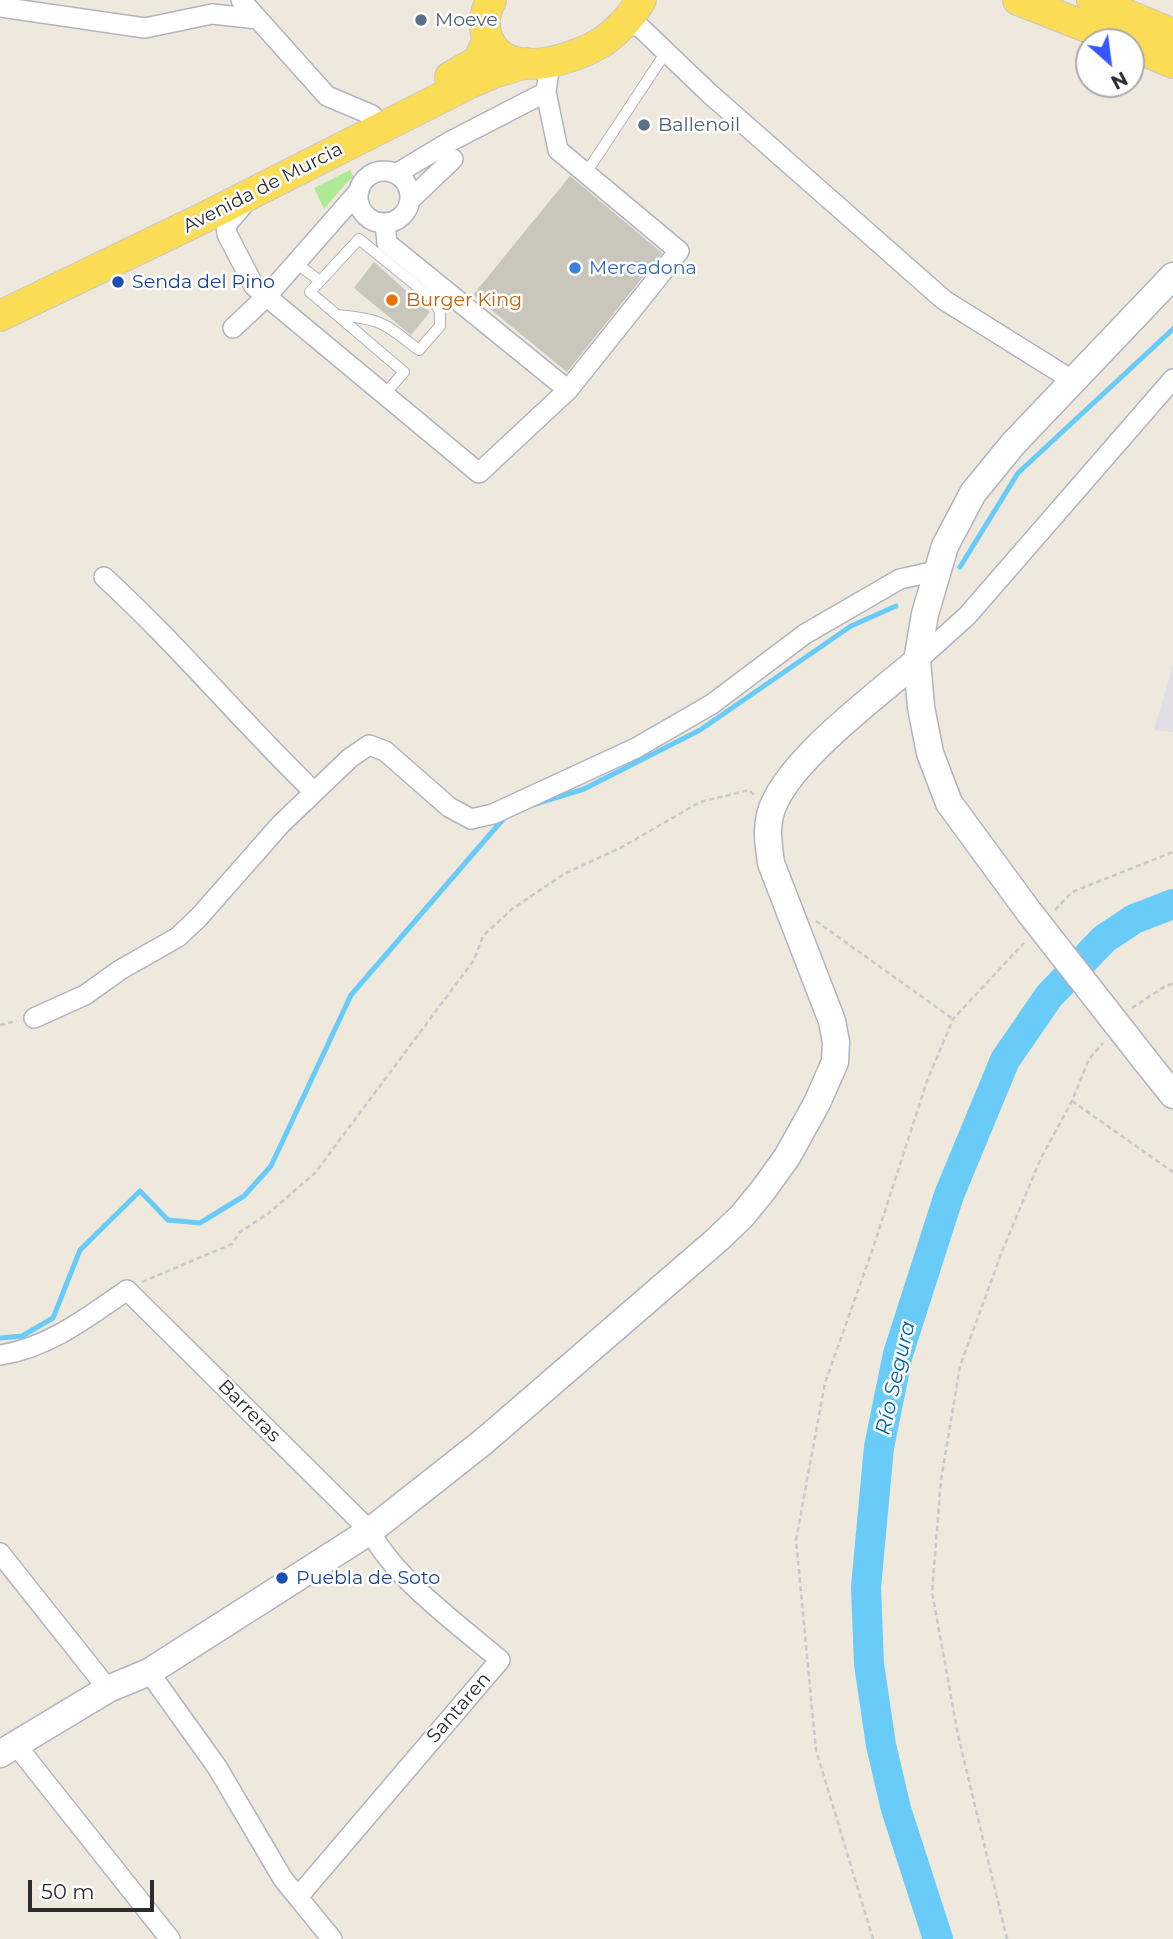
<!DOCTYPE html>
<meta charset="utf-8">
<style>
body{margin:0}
#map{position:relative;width:1173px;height:1939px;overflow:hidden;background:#eee8dd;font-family:Montserrat,sans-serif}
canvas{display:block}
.north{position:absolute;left:1075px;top:28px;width:70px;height:70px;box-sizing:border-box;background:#fff;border:2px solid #ababab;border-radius:50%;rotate:152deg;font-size:19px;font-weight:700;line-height:28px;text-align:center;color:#2c2c2c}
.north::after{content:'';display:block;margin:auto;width:24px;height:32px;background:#3955ff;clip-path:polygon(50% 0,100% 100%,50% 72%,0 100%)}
.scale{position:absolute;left:28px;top:1880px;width:126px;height:32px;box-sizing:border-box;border:4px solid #2c2c2c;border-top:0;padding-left:9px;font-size:21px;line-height:24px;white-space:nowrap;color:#2c2c2c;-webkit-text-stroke:5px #fff;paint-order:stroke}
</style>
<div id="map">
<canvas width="1173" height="1939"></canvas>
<div class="north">N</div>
<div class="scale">50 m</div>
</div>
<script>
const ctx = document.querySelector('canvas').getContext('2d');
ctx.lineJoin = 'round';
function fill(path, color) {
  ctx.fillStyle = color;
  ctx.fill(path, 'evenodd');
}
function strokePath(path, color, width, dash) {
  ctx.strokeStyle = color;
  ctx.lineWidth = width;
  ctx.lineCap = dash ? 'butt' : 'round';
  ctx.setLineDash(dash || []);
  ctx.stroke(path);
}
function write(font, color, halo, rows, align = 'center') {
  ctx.font = font + ' Montserrat,sans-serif';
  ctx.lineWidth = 5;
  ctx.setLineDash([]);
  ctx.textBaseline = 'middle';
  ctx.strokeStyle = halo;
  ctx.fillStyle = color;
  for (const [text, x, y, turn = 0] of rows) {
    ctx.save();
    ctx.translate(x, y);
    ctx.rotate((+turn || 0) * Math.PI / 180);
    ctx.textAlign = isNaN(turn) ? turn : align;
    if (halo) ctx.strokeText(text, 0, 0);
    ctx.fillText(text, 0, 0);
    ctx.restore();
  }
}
const industrial = new Path2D(`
 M1173,665V732L1154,730Z`);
const green = new Path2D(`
 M350,170L354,178L349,180L324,209L314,188Z`);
const stream = new Path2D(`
 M960,567L1018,473L1173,329
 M532,805L584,789L700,730L851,626L896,606
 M0,1338L22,1336L53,1318L80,1250L140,1191L168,1220L200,1223L244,1196L271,1166L351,995L505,817`);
const river = new Path2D(`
 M938,1939L896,1809L881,1745L869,1664L866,1587L879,1447L898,1354L949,1195L1005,1060L1049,996L1104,939L1134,919L1173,904`);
const building = new Path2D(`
 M570,176L662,253L567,372L473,295Z
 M374,262L430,312L411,335L354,288Z`);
const path = new Path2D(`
 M1055,910L1072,892L1173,852
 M816,921L953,1019
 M1132,1008L1167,985L1173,984
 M0,1025L17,1021
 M1072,1101L1173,1172
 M142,1282L232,1244L240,1232L269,1213L315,1173L474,960L483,936L512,909L564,874L622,847L700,802L749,790L756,797
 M873,1939L816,1750L796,1540L825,1383L872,1251L927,1081L953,1019L1024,943
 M1007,1939L958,1735L932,1592L941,1480L960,1366L1003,1249L1041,1158L1072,1101L1089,1059L1103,1043`);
const lane = new Path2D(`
 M586,173L666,52
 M296,263L320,281
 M337,315C382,319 384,323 419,350L440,326V312L433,299L359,239L310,292L404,372L384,395`);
const street = new Path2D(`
 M241,0L327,96L372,115
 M0,7L145,28L212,14L258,19
 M623,24L640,27L709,93L944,300L1072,380
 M358 197a26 26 0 1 1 52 0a26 26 0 1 1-52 0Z
 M396,174L451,141L546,92
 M410,200L453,159
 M245,203L226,225L227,234L254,286L479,473L568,390L679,251L558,150L546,92L550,62
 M385,223L387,243L568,390
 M233,328L266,297L359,191
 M104,577C178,645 242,722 314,792
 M917,661L967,616L1173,379
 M34,1018L85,995L120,970L178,937L199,917L281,824L350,758L369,745L385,751L449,807L471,819L493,814L636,748L712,704L805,634L900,579L936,571
 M0,1355C48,1348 88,1317 127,1290L370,1531C396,1580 458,1624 500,1660L298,1897
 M0,1553L108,1689
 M149,1672L217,1767L283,1879L332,1939
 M16,1745L170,1939`);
const secondary = new Path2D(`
 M1029,912L949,803L930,753L921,707L917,661L925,614L945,546L973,493L1013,444L1173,276
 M1145,1060L1173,1095
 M0,1754L108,1689L149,1672L370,1531L483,1442L718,1239L742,1216L764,1189L787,1157L817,1103L835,1062L836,1042L832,1021L771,863C769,846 766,832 770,815C782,765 877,695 917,661`);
const primary = new Path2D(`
 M491,0C484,14 482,27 489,41C508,82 577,59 605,40C620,29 632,16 641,0
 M1018,0L1125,42
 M1092,0L1173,34
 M1131,45L1173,63
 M450,77L478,61L488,40
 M0,316L199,220L470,83L493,73L527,63`);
const secondaryBridge = new Path2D(`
 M1029,912L1145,1060`);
const markers = [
 [421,20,7,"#5c6f8a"],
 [644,125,7,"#5c6f8a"],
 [575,268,7,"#3f7fe0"],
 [118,282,7,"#1a4fb4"],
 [392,300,7,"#e8710a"],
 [282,1578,7,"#1a4fb4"]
];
const serviceNames = [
 ["Moeve",435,20],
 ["Ballenoil",658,125]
];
const streetNames = [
 ["Avenida de Murcia",263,188,-27],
 ["Barreras",249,1411,45],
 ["Santaren",459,1708,-49]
];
const shopNames = [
 ["Mercadona",589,268]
];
const transitNames = [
 ["Senda del Pino",132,282],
 ["Puebla de Soto",296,1578]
];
const foodNames = [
 ["Burger King",406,300]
];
const waterNames = [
 ["Río Segura",896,1378,-77]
];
fill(industrial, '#e1dee6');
fill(green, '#aee995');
strokePath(stream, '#68cbf8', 5);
strokePath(river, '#68cbf8', 30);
fill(building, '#c9c6bb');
strokePath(lane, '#b1b3c0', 12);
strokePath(street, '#b1b3c0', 22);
strokePath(secondary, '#b1b3c0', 29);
strokePath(primary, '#c8c8c8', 32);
strokePath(path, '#c8c8c8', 2.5, [5, 3.5]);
strokePath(lane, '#fff', 10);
strokePath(street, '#fff', 19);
strokePath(secondary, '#fff', 26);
strokePath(primary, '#fbdc55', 30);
strokePath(secondaryBridge, '#b1b3c0', 29, []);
strokePath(secondaryBridge, '#fff', 26);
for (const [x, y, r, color] of markers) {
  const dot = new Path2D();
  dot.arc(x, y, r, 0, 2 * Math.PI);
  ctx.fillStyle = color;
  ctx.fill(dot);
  strokePath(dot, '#fff', 2.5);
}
write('19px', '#4e5e75', '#fff', serviceNames, 'left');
write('19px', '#2c2c2c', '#fff', streetNames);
write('19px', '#366cbe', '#fff', shopNames, 'left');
write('19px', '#164399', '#fff', transitNames, 'left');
write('19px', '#c56008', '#fff', foodNames, 'left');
write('italic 21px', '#0367a8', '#fff', waterNames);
</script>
